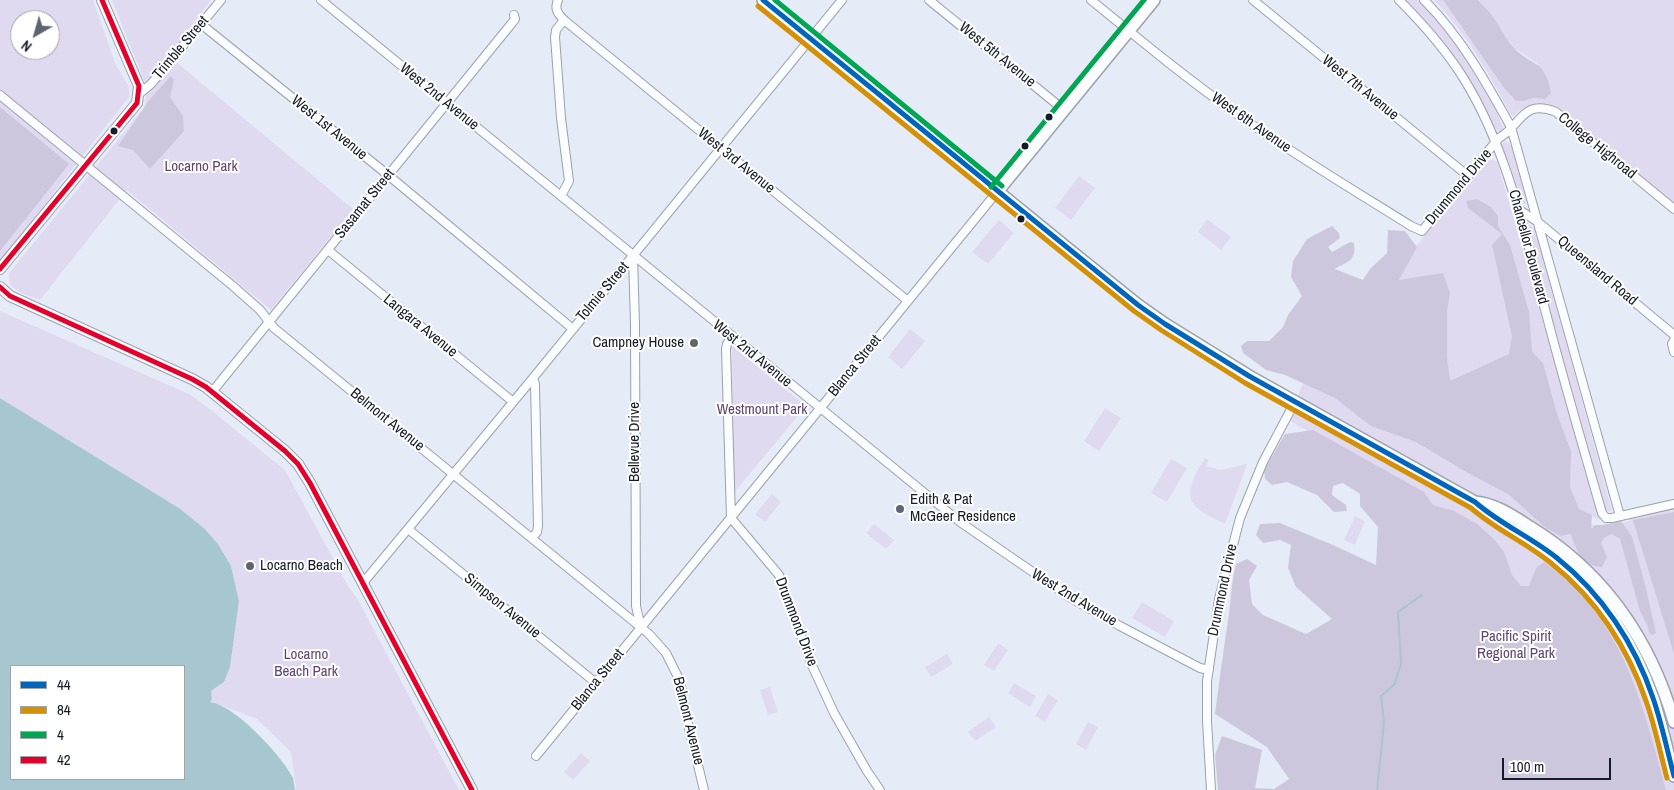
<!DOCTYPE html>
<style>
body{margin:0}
#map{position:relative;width:1674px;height:790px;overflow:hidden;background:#e6ecf7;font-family:"Archivo Narrow",sans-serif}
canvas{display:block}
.legend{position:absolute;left:10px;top:665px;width:175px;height:115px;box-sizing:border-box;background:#fff;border:1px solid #a1a4a9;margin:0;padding:6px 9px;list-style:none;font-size:15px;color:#151c27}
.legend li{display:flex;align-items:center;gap:10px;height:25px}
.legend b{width:25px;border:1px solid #a1a4a9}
.north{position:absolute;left:10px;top:10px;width:50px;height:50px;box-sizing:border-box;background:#fff;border:1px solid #a1a4a9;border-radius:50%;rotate:218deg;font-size:14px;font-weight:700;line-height:20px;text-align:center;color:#151c27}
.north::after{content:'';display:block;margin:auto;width:18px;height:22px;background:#5e6570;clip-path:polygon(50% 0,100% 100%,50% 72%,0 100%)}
.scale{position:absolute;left:1502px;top:758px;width:109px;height:22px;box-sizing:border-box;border:2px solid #151c27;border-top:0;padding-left:6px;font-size:15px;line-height:18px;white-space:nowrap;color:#151c27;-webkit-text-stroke:4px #fff;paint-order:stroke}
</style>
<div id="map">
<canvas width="1674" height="790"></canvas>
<ul class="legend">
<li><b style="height:6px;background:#0065bd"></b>44</li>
<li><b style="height:6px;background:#d59106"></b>84</li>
<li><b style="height:6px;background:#00a651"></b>4</li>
<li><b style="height:6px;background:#e4002b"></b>42</li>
</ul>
<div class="north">N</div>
<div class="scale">100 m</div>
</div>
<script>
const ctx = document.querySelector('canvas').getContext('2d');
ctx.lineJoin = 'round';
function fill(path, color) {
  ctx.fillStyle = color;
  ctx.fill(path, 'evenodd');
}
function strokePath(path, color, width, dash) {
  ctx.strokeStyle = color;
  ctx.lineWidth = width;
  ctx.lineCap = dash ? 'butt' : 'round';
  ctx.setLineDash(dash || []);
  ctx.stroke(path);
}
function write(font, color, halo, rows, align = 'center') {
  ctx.font = font + ' "Archivo Narrow",sans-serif';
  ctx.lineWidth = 4;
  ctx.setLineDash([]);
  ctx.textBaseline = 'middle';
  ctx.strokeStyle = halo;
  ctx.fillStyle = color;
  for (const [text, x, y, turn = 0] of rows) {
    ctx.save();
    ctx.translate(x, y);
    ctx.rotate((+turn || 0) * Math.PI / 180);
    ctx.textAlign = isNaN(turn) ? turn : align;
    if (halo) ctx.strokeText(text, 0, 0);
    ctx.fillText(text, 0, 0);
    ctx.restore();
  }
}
const green = new Path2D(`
 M0,0H93L115,63L129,87V97L0,261ZM20,20H50V50H20Z
 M112,0H211L169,56L353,209L271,310L127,190L40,300C28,295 3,290 10,272L144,108L146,98L145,83Z
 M1405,0H1418C1453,38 1484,78 1503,127L1502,130L1499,132C1488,123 1473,86 1464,72C1447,47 1427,20 1405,0Z
 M1434,0H1443L1504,88L1516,101H1524L1533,98L1545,99L1537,63L1514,48L1503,34L1492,15L1478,0H1674V203L1556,106C1540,101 1526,104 1513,116L1511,115C1489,74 1467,34 1434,0Z
 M1504,142L1509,143L1512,148L1527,200L1525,205L1520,199L1502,145Z
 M1491,160L1497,161L1600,520L1582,511L1578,514L1596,527L1630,521L1629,517L1674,508V790H1317L1424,496L1290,421L1301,387L1486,161Z
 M1079,176L1095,188L1071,220L1055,208Z
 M1207,219L1231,237L1221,250L1198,232Z
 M999,220L1014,233L988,264L972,252Z
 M1527,224L1535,229L1612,511H1607L1603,503L1541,279Z
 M0,311L191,395L211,410L285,470L347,584L357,598L459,790H296L291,752L257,719L210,701L212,699L211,691L224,682L230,667L239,601L231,566L218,544L205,529L179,508L0,398Z
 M910,329L925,341L902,369L888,357Z
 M732,346L806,406L733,494Z
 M1105,408L1121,418L1099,451L1084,441Z
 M1205,458L1209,460L1206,466L1220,470L1247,464L1225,524C1216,519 1204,515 1197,508C1181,493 1197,472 1205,458Z
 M1171,459L1187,468L1167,502L1151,493Z
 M772,494L781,502L765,522L755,514Z
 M1355,516L1365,521L1355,545L1344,540Z
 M874,524L894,540L886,549L866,533Z
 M1142,602L1174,621L1165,637L1132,618Z
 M998,643L1008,650L994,671L984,665Z
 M947,654L953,664L931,677L925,667Z
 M1014,683L1036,696L1030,707L1008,693Z
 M770,687L778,712L768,715L760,690Z
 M1048,694L1058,700L1045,722L1035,716Z
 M989,717L996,727L975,741L968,732Z
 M1088,722L1098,727L1086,750L1076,744Z
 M581,753L590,761L573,780L564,772Z`);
const forest = new Path2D(`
 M1443,0H1478C1482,5 1487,9 1491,14C1499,24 1504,37 1513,47C1532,67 1545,59 1551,93L1545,99L1533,98L1524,101H1516L1504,88Z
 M171,76L174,80L170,97L183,116L184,131L150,169L133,150L118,146L150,99Z
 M0,107L69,164L0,251Z
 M1477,199L1491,207L1498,216V226L1510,245L1529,312L1532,352L1543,363L1557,414L1571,451L1570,487L1579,509L1592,515L1591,528H1593L1595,525H1603L1621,521L1632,537L1646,588L1656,633L1652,635L1649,633L1648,627L1640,611L1620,539L1612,534L1605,537L1601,543L1607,557L1602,567C1584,567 1575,549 1571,534L1561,536L1546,528L1508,494L1468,473L1416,442L1371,426L1335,398L1285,375L1266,370L1243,353L1241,346L1247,341H1269L1283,327L1288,315L1302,296L1291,277L1293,261L1307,239L1332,226L1339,233L1340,238L1328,247L1332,252L1350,242L1354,243C1356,262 1348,261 1335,269L1363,280L1370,269L1387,253L1388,230L1405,231L1417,247L1399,280L1443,273L1450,293L1447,312V357L1450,381L1509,354L1512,336L1492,245L1502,234L1468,208L1466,201Z
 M1313,430L1424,492L1433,505L1454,511L1477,524L1494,539L1504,552L1512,575L1521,586H1529L1536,568L1544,562C1623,619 1642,701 1666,790H1218L1215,755L1222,736L1262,750L1255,788L1274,789L1289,779L1267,747L1215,714C1219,683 1223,652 1228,621C1231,601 1231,584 1236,564L1247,559L1257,566L1249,580L1252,604L1263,615L1306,634L1332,619L1296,587L1288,568L1291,545L1280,540L1263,543L1256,535L1260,524L1280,523L1333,545L1376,565L1378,527L1360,506V494L1343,483L1333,486L1332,495L1346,505L1347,511L1334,512L1317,495L1287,482L1272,485L1265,479L1264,470L1285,434Z
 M1674,512V654L1633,520Z`);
const water = new Path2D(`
 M0,398L179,508L205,529L218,544L231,566L239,601L230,667L224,682L211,691L212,699L210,702C235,705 282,756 293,778C294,782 294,786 295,790H0ZM11,666H184V779H11Z`);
const stream = new Path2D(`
 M1377,790L1384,722L1381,696L1394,685L1401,664L1398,612L1422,595`);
const minor = new Path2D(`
 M321,0L960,522L1069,597L1120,626L1200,668L1209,670
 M558,0C554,9 558,14 564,20L908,301
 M929,0L1064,110
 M1091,0C1141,41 1191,82 1244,119C1298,157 1355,191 1411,226L1422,231L1499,138C1521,126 1522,98 1556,112L1674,209
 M1253,0L1468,176
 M1399,0C1423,24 1446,50 1464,79C1508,150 1525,236 1547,317C1564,382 1583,447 1602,513L1606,518H1612L1674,504
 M1424,0C1461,37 1486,82 1511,127L1620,516
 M201,24L388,175L573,329
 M139,94L151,84L221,0
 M0,95L233,286L260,310L274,328L649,634L666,653L680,681L687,720L704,790
 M561,196L569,181L561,118L555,37L556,30L564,20
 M1518,209L1538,222L1674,335
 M328,250L512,401
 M633,256L635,324L636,606L641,628
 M732,337L727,344L726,349L731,518L779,575L810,661L834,713L867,771L880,790
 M1674,340L1672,344L1674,352
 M212,392L512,23L515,19L514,15
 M408,529L596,683
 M532,538L537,532L538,526L535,384L533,378
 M363,583L533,378L842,0
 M536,756L997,192
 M1211,790L1207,721V681L1219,599L1240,518L1263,462L1289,413L1294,401`);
const tertiary = new Path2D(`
 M0,269L137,103L139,86L102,0
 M0,287L10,296L34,307L192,379L206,387L285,451L298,464L310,483L472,790`);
const secondary = new Path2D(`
 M763,0L1067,248L1138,305L1165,324L1249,376L1475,502C1499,525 1531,537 1557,558C1602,594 1634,644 1653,698C1661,723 1667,750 1674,776
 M997,192L1154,0
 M1475,502C1496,504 1513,516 1530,527C1605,573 1650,639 1674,722`);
const bus1 = new Path2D(`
 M763,0L1138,305L1165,324L1249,376L1475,502C1500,524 1531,537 1557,558C1602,594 1635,644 1653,698C1662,724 1667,750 1674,776`);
const bus2 = new Path2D(`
 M758,6L1134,311L1161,330L1245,383L1471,508C1496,530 1527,543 1552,564C1596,599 1628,648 1646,701C1655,726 1660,752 1667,778`);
const bus3 = new Path2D(`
 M775,0L1002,186
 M991,187L1144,0`);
const bus4 = new Path2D(`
 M0,269L137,103L139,86L102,0
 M0,287L10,296L192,379L206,387L285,451L298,464L310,483L472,790`);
const markers = [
 [1049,117,4.5,"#151c27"],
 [114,131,4.5,"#151c27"],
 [1025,146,4.5,"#151c27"],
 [1021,219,4.5,"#151c27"],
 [694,343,5,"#5e6570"],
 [900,509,5,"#5e6570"],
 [250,566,5,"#5e6570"]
];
const streetNames = [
 ["Trimble Street",181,48,-50],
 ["West 5th Avenue",997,55,39],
 ["West 7th Avenue",1360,88,39],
 ["West 2nd Avenue",439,97,39],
 ["West 6th Avenue",1251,123,35],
 ["West 1st Avenue",329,128,39],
 ["College Highroad",1597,146,39],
 ["West 3rd Avenue",736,161,39],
 ["Drummond Drive",1459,187,-50],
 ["Sasamat Street",365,204,-51],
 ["Chancellor Boulevard",1528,247,75],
 ["Queensland Road",1597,271,40],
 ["Tolmie Street",603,292,-50],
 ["Langara Avenue",420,326,39],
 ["West 2nd Avenue",752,354,39],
 ["Blanca Street",855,366,-51],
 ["Belmont Avenue",387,420,39],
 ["Bellevue Drive",635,442,-90],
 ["Drummond Drive",1223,590,-78],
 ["West 2nd Avenue",1074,598,31],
 ["Simpson Avenue",502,606,39],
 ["Drummond Drive",796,622,69],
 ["Blanca Street",598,680,-51],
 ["Belmont Avenue",688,721,76]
];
const parkNames = [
 ["Locarno Park",201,167],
 ["Westmount Park",762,410],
 ["Pacific Spirit",1516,637],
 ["Regional Park",1516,654],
 ["Locarno",306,655],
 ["Beach Park",306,672]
];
const poiNames = [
 ["Campney House",684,343,"right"],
 ["Edith & Pat",910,500],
 ["McGeer Residence",910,517],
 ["Locarno Beach",260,566]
];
fill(green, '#e0daf1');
fill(forest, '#cdc7dd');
fill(water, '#a6c7cf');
strokePath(stream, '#a6c7cf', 2);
strokePath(minor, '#9ca2ac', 10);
strokePath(tertiary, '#9ca2ac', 12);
strokePath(secondary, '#9ca2ac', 14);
strokePath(minor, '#fbfcfe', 8);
strokePath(tertiary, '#fbfcfe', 10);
strokePath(secondary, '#fbfcfe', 11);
strokePath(bus1, '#0065bd', 5);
strokePath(bus2, '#d59106', 5);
strokePath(bus3, '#00a651', 5);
strokePath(bus4, '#e4002b', 5);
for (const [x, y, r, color] of markers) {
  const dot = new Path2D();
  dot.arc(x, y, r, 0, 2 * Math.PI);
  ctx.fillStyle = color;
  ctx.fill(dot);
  strokePath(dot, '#fff', 2);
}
write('15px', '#151c27', '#fff', streetNames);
write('15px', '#5e4572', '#fff', parkNames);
write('15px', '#151c27', '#fff', poiNames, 'left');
</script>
